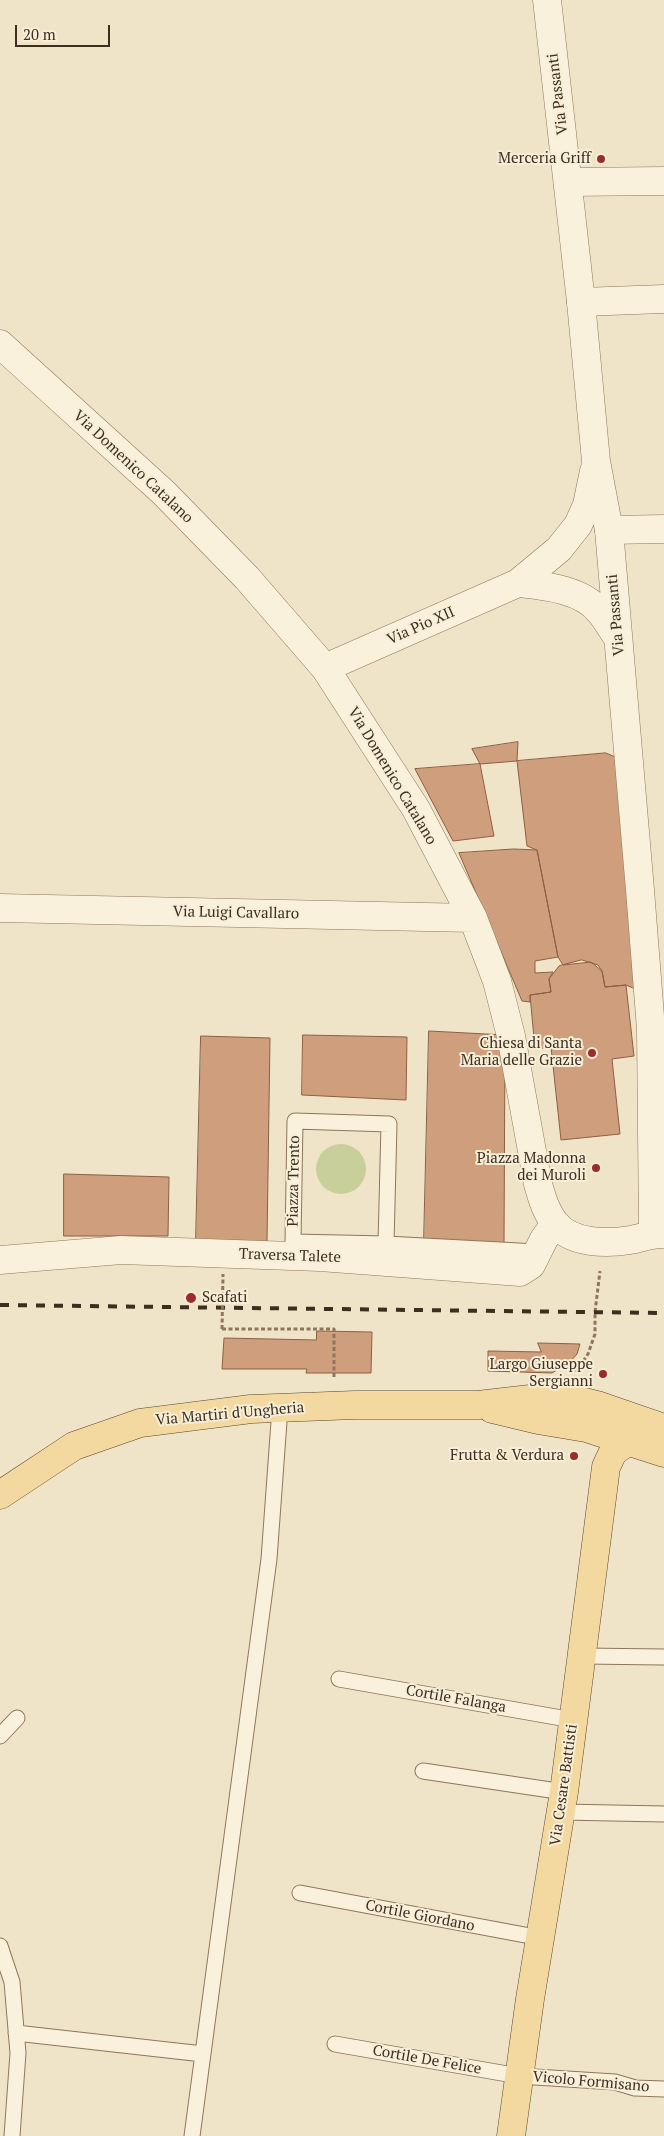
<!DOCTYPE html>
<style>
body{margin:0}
#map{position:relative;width:664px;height:2136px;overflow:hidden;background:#f0e4c8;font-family:"PT Serif",serif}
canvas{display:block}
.scale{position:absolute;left:15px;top:25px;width:95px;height:22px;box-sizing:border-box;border:2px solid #3d2e20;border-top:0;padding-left:6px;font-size:15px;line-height:18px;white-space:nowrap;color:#3d2e20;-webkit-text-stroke:4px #f7eed8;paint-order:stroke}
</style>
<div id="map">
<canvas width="664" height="2136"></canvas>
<div class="scale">20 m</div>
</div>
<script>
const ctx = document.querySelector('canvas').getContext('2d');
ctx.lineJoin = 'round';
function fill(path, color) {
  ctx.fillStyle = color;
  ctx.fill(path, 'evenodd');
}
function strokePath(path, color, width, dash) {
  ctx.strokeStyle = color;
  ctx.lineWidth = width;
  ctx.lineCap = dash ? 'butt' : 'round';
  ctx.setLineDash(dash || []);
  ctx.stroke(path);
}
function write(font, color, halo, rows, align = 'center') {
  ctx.font = font + ' "PT Serif",serif';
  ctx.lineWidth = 4;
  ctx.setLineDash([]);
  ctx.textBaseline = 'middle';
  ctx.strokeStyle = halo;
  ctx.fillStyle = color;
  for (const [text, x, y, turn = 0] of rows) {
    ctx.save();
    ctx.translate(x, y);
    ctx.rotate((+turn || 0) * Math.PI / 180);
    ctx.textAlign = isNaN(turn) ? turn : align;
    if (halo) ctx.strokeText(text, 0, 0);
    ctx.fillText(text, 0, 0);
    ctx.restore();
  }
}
const green = new Path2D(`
 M316 1169a25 25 0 1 1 50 0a25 25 0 1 1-50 0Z`);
const building = new Path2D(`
 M518,742L517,761L480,764L472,749Z
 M606,753L620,759L642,992L626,985L605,987L602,971L591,962L563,965L558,957L537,850L527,846L517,761Z
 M480,764L494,836L453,841L415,769Z
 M514,849L537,850L558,957L535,961V973L553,972L549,979L551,992L530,995V1002L522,1001L459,853Z
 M582,960L598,965L602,971L605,987L626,985L634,1056L612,1059L620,1134L561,1140L551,1047L535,1049L530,995L551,992L549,979L559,966Z
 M429,1031L505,1035L504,1245L424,1242Z
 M303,1035L407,1037L406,1100L302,1095Z
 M201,1036L270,1038L267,1242L196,1240Z
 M64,1174L169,1177L168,1236H64Z
 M317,1331L372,1332L371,1373H306L307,1369H222L224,1338L316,1340Z
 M538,1343L580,1344L577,1354L570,1362L552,1373L488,1371V1351L541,1352Z`);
const path = new Path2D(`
 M222,1329H334V1377
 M576,1372L588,1354L595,1334V1312L600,1271`);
const service = new Path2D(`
 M386,1244L389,1124L295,1121L293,1242L386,1244L538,1252
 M582,1656L664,1657
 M339,1679L573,1720
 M0,1736L17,1718
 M423,1771L564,1792
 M561,1812L664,1814
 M300,1893L541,1938
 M0,1946L12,1982L18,2053L12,2136
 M16,2033L203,2054
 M335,2044L519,2076L615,2082L635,2088L664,2089
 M192,2136L269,1559L280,1408`);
const minor = new Path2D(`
 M568,182L664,181
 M581,302L664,299
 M609,530L664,529
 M0,1260L121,1250L320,1257L520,1272L531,1265L544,1239L555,1224`);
const tertiary = new Path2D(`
 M547,0L581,302L596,461L609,530L640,890L651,1029L653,1233
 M0,344L164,493L247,578L325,668L416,809L473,918L497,981L511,1036L538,1184C542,1198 546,1212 555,1223C571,1244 607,1244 630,1240C642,1238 652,1233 664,1234
 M518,583C545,586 582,589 600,612C607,620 612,630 618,638
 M325,668L518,583L559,549L578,525L587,505L594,471
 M0,908L473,918`);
const primary = new Path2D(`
 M492,1409L538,1420L586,1428L664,1453
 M0,1495L74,1446L140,1423L251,1409L355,1405H478L539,1398L581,1401L597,1405L664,1428
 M511,2136L530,1999L564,1792L606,1467L613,1452L627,1442`);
const rail = new Path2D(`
 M0,1305L664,1313`);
const pathBridge = new Path2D(`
 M222,1329L223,1274`);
const markers = [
 [601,159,5,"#9e2a2b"],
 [592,1053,5,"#9e2a2b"],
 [596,1168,5,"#9e2a2b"],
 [191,1298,6,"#9e2a2b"],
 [603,1374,5,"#9e2a2b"],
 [574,1456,5,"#9e2a2b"]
];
const streetNames = [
 ["Via Passanti",558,94,-97],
 ["Via Domenico Catalano",133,467,43],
 ["Via Passanti",616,615,-95],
 ["Via Pio XII",421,626,-24],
 ["Via Domenico Catalano",392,776,59],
 ["Via Luigi Cavallaro",236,913,1],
 ["Piazza Trento",294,1181,-89],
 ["Traversa Talete",290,1256,2],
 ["Via Martiri d'Ungheria",230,1414,-5],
 ["Cortile Falanga",456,1699,10],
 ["Via Cesare Battisti",564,1785,-82],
 ["Cortile Giordano",420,1916,11],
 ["Cortile De Felice",427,2060,10],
 ["Vicolo Formisano",591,2082,5]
];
const poiNames = [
 ["Merceria Griff",591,159],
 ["Chiesa di Santa",582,1044],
 ["Maria delle Grazie",582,1061],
 ["Piazza Madonna",586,1159],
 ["dei Muroli",586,1176],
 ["Scafati",202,1298,"left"],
 ["Largo Giuseppe",593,1365],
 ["Sergianni",593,1382],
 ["Frutta & Verdura",564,1456]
];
fill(green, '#c9cf9b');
fill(building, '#cf9f7d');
strokePath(building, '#8d5f41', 1);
strokePath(service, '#8d765c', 17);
strokePath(minor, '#8d765c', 29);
strokePath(tertiary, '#8d765c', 29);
strokePath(primary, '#5b4430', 29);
strokePath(path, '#8d765c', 3, [4, 2.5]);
strokePath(service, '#faf1dc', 15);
strokePath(minor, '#faf1dc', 28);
strokePath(tertiary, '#faf1dc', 28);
strokePath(primary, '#f3d9a0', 28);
strokePath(rail, '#3d2e20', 4, [9, 9]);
strokePath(pathBridge, '#8d765c', 3, [4, 2.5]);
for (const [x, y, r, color] of markers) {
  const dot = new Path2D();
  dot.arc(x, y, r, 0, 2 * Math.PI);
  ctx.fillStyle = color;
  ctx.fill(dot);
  strokePath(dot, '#f7eed8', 2);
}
write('15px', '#3d2e20', '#f7eed8', streetNames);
write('15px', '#3d2e20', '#f7eed8', poiNames, 'right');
</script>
